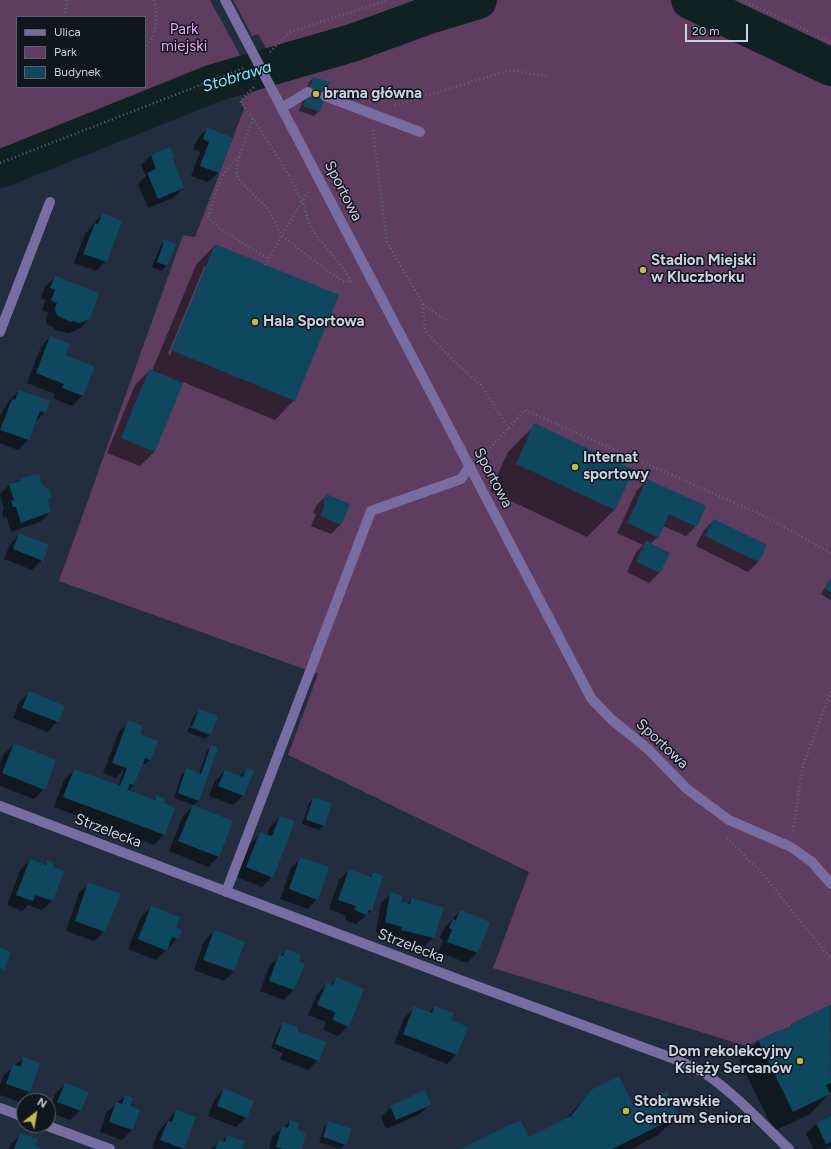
<!DOCTYPE html>
<meta charset="utf-8">
<style>
body{margin:0}
#map{position:relative;width:831px;height:1149px;overflow:hidden;background:#222d40;font-family:Figtree,sans-serif}
canvas{display:block}
.legend{position:absolute;left:16px;top:16px;width:130px;height:72px;box-sizing:border-box;background:#10151e;border:1px solid #5b616b;margin:0;padding:5px 7px;list-style:none;font-size:12px;color:#cbd2df}
.legend li{display:flex;align-items:center;gap:8px;height:20px}
.legend b{width:20px;border:1px solid #5b616b}
.north{position:absolute;left:16px;top:1093px;width:40px;height:40px;box-sizing:border-box;background:#10151e;border:1px solid #5b616b;border-radius:50%;rotate:31deg;font-size:11px;font-weight:700;line-height:16px;text-align:center;color:#cbd2df}
.north::after{content:'';display:block;margin:auto;width:14px;height:18px;background:#c3bd3e;clip-path:polygon(50% 0,100% 100%,50% 72%,0 100%)}
.scale{position:absolute;left:685px;top:24px;width:63px;height:18px;box-sizing:border-box;border:2px solid #cbd2df;border-top:0;padding-left:5px;font-size:12px;line-height:14px;white-space:nowrap;color:#cbd2df;-webkit-text-stroke:3px #10151e;paint-order:stroke}
</style>
<div id="map">
<canvas width="831" height="1149"></canvas>
<ul class="legend">
<li><b style="height:5px;background:#776da1"></b>Ulica</li>
<li><b style="height:11px;background:#5e3d61"></b>Park</li>
<li><b style="height:11px;background:#0d485f"></b>Budynek</li>
</ul>
<div class="north">N</div>
<div class="scale">20 m</div>
</div>
<script>
const ctx = document.querySelector('canvas').getContext('2d');
ctx.lineJoin = 'round';
function fill(path, color) {
  ctx.fillStyle = color;
  ctx.fill(path, 'evenodd');
}
function strokePath(path, color, width, dash) {
  ctx.strokeStyle = color;
  ctx.lineWidth = width;
  ctx.lineCap = dash ? 'butt' : 'round';
  ctx.setLineDash(dash || []);
  ctx.stroke(path);
}
function write(font, color, halo, rows, align = 'center') {
  ctx.font = font + ' Figtree,sans-serif';
  ctx.lineWidth = 3;
  ctx.setLineDash([]);
  ctx.textBaseline = 'middle';
  ctx.strokeStyle = halo;
  ctx.fillStyle = color;
  for (const [text, x, y, turn = 0] of rows) {
    ctx.save();
    ctx.translate(x, y);
    ctx.rotate((+turn || 0) * Math.PI / 180);
    ctx.textAlign = isNaN(turn) ? turn : align;
    if (halo) ctx.strokeText(text, 0, 0);
    ctx.fillText(text, 0, 0);
    ctx.restore();
  }
}
const green = new Path2D(`
 M0,0H210L241,57L0,158ZM17,17H145V87H17Z
 M233,0H831V1005L791,1024L792,1026L781,1031L780,1030L746,1046L493,968L529,872L288,755L318,674L59,581L183,235L195,237L244,109L240,101L268,80L272,85L283,77L258,34L252,36Z`);
const shadow = new Path2D(`
 M313,78L319,111L314,116L299,111L309,82Z
 M207,129L218,173L208,182L191,176L200,152L193,149L198,138Z
 M170,148L172,160L183,188L173,198L148,208L138,184L146,176L141,165L151,155Z
 M102,214L106,261L96,271L74,263L85,234Z
 M166,241L175,244L166,266L162,271L152,267L161,245Z
 M215,245L294,400L275,420L183,382L154,452L140,466L107,453L135,385L150,370L152,371L196,265ZM204,267H206L170,355L168,354Z
 M55,277L89,319L79,329L69,333L55,330L54,327L48,325L46,320L48,313L42,310L46,300L41,298L45,287Z
 M50,337L64,355L93,367L82,396L72,406L53,398L55,394L27,383L41,347Z
 M19,391L45,412L35,422L28,440L18,450L0,443V416L9,401Z
 M535,425L632,471L614,510L587,537L490,491L508,452Z
 M22,479L47,501L50,512L40,522L11,532L6,516L3,517L2,512L4,510L0,494L9,485Z
 M647,480L696,526L686,536L663,526L658,537L650,544L659,573L649,583L627,572L636,552L643,545L617,533L637,490Z
 M327,495L341,524L331,534L311,526L316,514L313,513L317,505Z
 M714,520L766,545L758,562L748,572L696,546L704,530Z
 M20,534L42,560L32,570L4,559L10,544Z
 M831,578V599L830,600L821,594Z
 M29,693L57,722L47,732L13,718L19,702Z
 M199,710L210,734L205,739L187,732L189,727L209,735V733L190,725L194,715Z
 M128,722L150,760L145,764L142,763L134,785L128,791L153,800L157,797L162,804L174,809L164,835L154,845L54,807L64,780L74,770L118,787L124,769L116,778L103,773L119,732Z
 M14,744L44,789L34,799L0,786V764L4,754Z
 M212,746L199,800L194,805L174,798L182,774L187,770L199,774L207,751Z
 M247,769L243,795L233,805L209,796L215,781L225,771L239,777Z
 M314,798L324,825L319,830L302,824L309,803Z
 M193,806L232,822L218,857L208,867L169,851L183,816Z
 M280,817L272,877L262,887L237,877L251,843L261,833L267,836L270,827Z
 M301,858L317,899L308,909L280,899L291,868Z
 M30,860L44,865L48,861L51,868L52,901L42,910L28,905L22,911L7,905L20,870Z
 M349,870L369,877L373,873L382,877L371,911L356,924L345,920L346,916L329,909L339,880Z
 M89,883L104,931L94,941L66,931L79,893Z
 M391,893L400,902L407,904L412,899L434,937L424,947L392,940V937L376,932L381,903Z
 M151,907L175,928L177,939L156,960L128,949L141,917Z
 M460,911L489,922L477,953L467,963L438,952L443,940L440,938L443,930Z
 M214,931L234,971L224,981L194,970L204,941Z
 M286,951L293,990L284,1000L260,991L270,965Z
 M336,978L348,1026L338,1036L323,1030L326,1022L308,1015L317,994L327,984L330,985Z
 M830,1006L831,1092L810,1114L774,1131L739,1060L759,1041L788,1029L792,1025Z
 M415,1007L429,1013L434,1007L450,1021L457,1054L447,1064L394,1043L405,1017Z
 M284,1023L318,1060L308,1070L280,1059L283,1053L271,1048L279,1028Z
 M24,1058L29,1092L19,1102L0,1095V1085L4,1075Z
 M65,1084L80,1111L70,1120L48,1112L55,1094Z
 M224,1089L246,1117L236,1127L208,1116L215,1099Z
 M591,1091L634,1108L678,1116L658,1135L631,1149H463L528,1138L564,1121Z
 M125,1096L128,1107L139,1111L132,1130L122,1140L100,1132L106,1113Z
 M430,1104L420,1114L386,1129L381,1117L391,1107Z
 M176,1111L194,1118L183,1149H152L158,1132Z
 M831,1117V1146L825,1149H814L806,1134L816,1124Z
 M290,1121L300,1149H269L272,1137Z
 M328,1123L345,1144L340,1149L319,1142L324,1127Z
 M21,1134L34,1146L40,1149H9L11,1144Z
 M227,1136L241,1149H211L219,1141L222,1142Z`);
const river = new Path2D(`
 M690,0L831,67
 M0,169L214,83L352,43L432,14L478,0`);
const building = new Path2D(`
 M313,77L330,82L320,112L303,106Z
 M207,127L233,138L219,173L200,166L209,142L203,139Z
 M170,147L175,158L173,159L184,188L158,199L147,173L156,169L151,155Z
 M102,213L122,221L107,262L83,254L95,223L98,224Z
 M165,239L176,244L167,266L157,262Z
 M215,244L339,295L295,401L171,350Z
 M55,276L99,293L90,319L80,323L73,321L70,322L57,315L55,309L57,303L51,300L55,290L50,288Z
 M50,336L70,344L65,355L95,366L83,396L62,388L64,384L36,373Z
 M149,369L183,383L155,452L121,438Z
 M19,390L50,401L46,413L40,411L29,440L0,430L12,399L15,400Z
 M534,423L634,470L615,510L516,464Z
 M39,474L43,486L49,489L52,496L48,501L51,512L21,523L16,507H13L11,501L14,500L9,484L20,481L21,478Z
 M647,479L706,506L697,527L669,514L659,538L627,523Z
 M326,494L350,504L341,525L320,516L325,504H323Z
 M714,519L767,545L759,562L705,536Z
 M19,533L49,545L43,561L13,549Z
 M646,541L670,553L660,573L636,561Z
 M831,579V593L825,589Z
 M29,691L65,706L58,722L22,708Z
 M199,709L218,716L211,735L192,727Z
 M128,720L143,726L140,734L158,741L151,760L145,758L134,785L130,784L128,790L155,800L156,795L165,799L164,803L175,808L165,835L63,797L74,769L120,786L127,768L112,763Z
 M14,743L56,760L45,790L2,773Z
 M211,745L218,748L199,801L178,793L186,768L201,774Z
 M246,768L254,771L244,796L218,786L225,770L243,777Z
 M313,797L332,803L325,826L306,820Z
 M193,805L233,821L219,857L178,841Z
 M280,816L295,821L273,878L246,867L260,832L272,836Z
 M300,857L329,867L318,900L289,889Z
 M30,859L46,865L47,860L54,863L53,867L64,871L53,901L35,895L33,901L16,895Z
 M349,869L371,877L373,872L383,876L372,911L369,910L367,915L354,910L356,906L338,900Z
 M88,882L121,894L105,932L75,921Z
 M390,892L403,896L401,902L410,904L412,898L444,908L434,938L401,930L402,927L385,922Z
 M151,906L180,917L176,927L182,930L178,939L172,937L167,951L138,939Z
 M460,910L490,922L478,953L447,942L452,930L449,928L453,919L456,920Z
 M214,930L245,942L234,971L203,960Z
 M0,947L11,952L4,970L0,968Z
 M286,949L301,955L299,962L305,964L294,990L269,981L279,954L283,956Z
 M336,977L364,989L349,1027L333,1020L335,1012L317,1005L327,982L333,985Z
 M830,1005L831,1083L826,1085L830,1094L793,1112L758,1040L792,1026L791,1024Z
 M414,1006L432,1013L434,1006L454,1013L451,1020L468,1027L457,1055L403,1034Z
 M283,1022L298,1027L297,1031L326,1042L319,1061L275,1044Z
 M23,1057L40,1063L30,1092L6,1084L13,1064L21,1067Z
 M619,1076L634,1107L667,1091L679,1116L612,1149H460L520,1120L529,1137L571,1116L591,1090Z
 M65,1083L89,1092L81,1111L57,1102Z
 M224,1088L254,1101L247,1118L217,1106Z
 M425,1090L431,1105L396,1120L390,1106Z
 M125,1095L133,1098L130,1106L140,1110L133,1130L109,1122L116,1102L122,1104Z
 M176,1110L196,1117L184,1149L160,1140L168,1121L172,1122Z
 M831,1116V1142L826,1144L816,1123Z
 M290,1120L299,1123L297,1130L306,1133L302,1149H283L276,1147L282,1126L288,1128Z
 M328,1121L352,1129L346,1145L323,1137Z
 M20,1133L38,1139L35,1146L43,1149H14Z
 M227,1135L245,1141L242,1149H215L219,1140L225,1142Z`);
const minorTunnel = new Path2D(`
 M308,92L325,96`);
const path = new Path2D(`
 M742,0L831,42
 M64,17L67,0
 M145,50C157,33 159,19 154,0
 M270,52L290,32L388,0
 M395,105L511,70L549,77
 M253,119L239,156L236,174L240,181L269,210L281,235L323,268L343,281L351,282C342,262 325,249 313,231C307,222 306,209 301,199C284,165 263,132 240,101L254,87
 M373,130L387,242L423,304L449,322
 M239,157C221,169 215,196 208,217L219,228L268,259
 M0,163L244,68
 M265,265L308,191
 M423,304L425,331L454,361L481,385L509,429
 M482,457L525,410L762,515L831,553
 M793,831L803,765L831,691
 M727,838L761,872L831,959`);
const minor = new Path2D(`
 M225,0L591,698L611,719L648,749L687,789L729,820L791,847L812,862L831,884
 M325,96L420,132
 M283,107L308,92
 M0,332L50,202
 M0,806L452,977L672,1058C683,1063 696,1068 706,1074C737,1096 762,1123 789,1149
 M226,892L371,511L461,479L470,466
 M0,1108L24,1117
 M45,1125L110,1149`);
const markers = [
 [316,94,4,"#c3bd3e"],
 [643,270,4,"#c3bd3e"],
 [255,322,4,"#c3bd3e"],
 [575,467,4,"#c3bd3e"],
 [800,1061,4,"#c3bd3e"],
 [626,1111,4,"#c3bd3e"]
];
const parkNames = [
 ["Park",184,30],
 ["miejski",184,47]
];
const poiNames = [
 ["brama główna",324,94],
 ["Stadion Miejski",651,261],
 ["w Kluczborku",651,278],
 ["Hala Sportowa",263,322],
 ["Internat",583,458],
 ["sportowy",583,475],
 ["Dom rekolekcyjny",792,1052,"right"],
 ["Księży Sercanów",792,1069,"right"],
 ["Stobrawskie",634,1102],
 ["Centrum Seniora",634,1119]
];
const streetNames = [
 ["Sportowa",343,191,63],
 ["Sportowa",493,478,62],
 ["Sportowa",662,744,43],
 ["Strzelecka",108,831,21],
 ["Strzelecka",411,946,21]
];
const waterNames = [
 ["Stobrawa",237,77,-17]
];
fill(green, '#5e3d61');
fill(shadow, '#0007');
strokePath(river, '#102122', 38);
fill(building, '#0d485f');
strokePath(minorTunnel, '#3b4658', 10, [10, 5]);
strokePath(path, '#5c6677', 2.5, [1, 3]);
strokePath(minor, '#776da1', 10);
for (const [x, y, r, color] of markers) {
  const dot = new Path2D();
  dot.arc(x, y, r, 0, 2 * Math.PI);
  ctx.fillStyle = color;
  ctx.fill(dot);
  strokePath(dot, '#10151e', 1.5);
}
write('15px', '#eea0f6', '#10151e', parkNames);
write('bold 15px', '#cbd2df', '#10151e', poiNames, 'left');
write('15px', '#cbd2df', '#10151e', streetNames);
write('italic 16px', '#71f4fb', '#10151e', waterNames);
</script>
